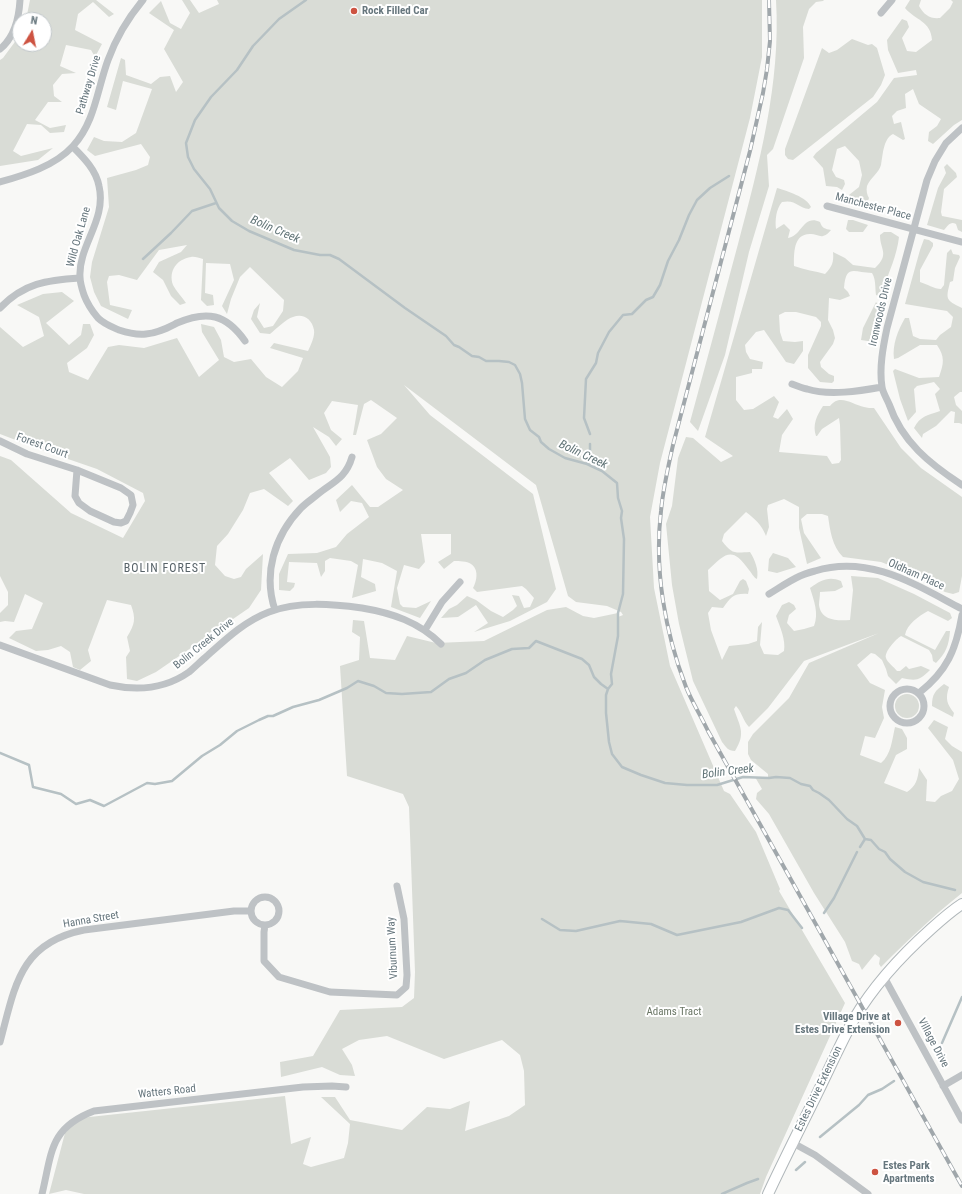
<!DOCTYPE html>
<style>
body{margin:0}
#map{position:relative;width:962px;height:1194px;overflow:hidden;background:#f8f8f6;font-family:"Roboto Condensed",sans-serif}
canvas{display:block}
.north{position:absolute;left:12px;top:12px;width:40px;height:40px;box-sizing:border-box;background:#fff;border:1px solid #c2c8cb;border-radius:50%;rotate:10deg;font-size:11px;font-weight:700;line-height:16px;text-align:center;color:#66767d}
.north::after{content:'';display:block;margin:auto;width:14px;height:18px;background:#cd5341;clip-path:polygon(50% 0,100% 100%,50% 72%,0 100%)}
</style>
<div id="map">
<canvas width="962" height="1194"></canvas>
<div class="north">N</div>
</div>
<script>
const ctx = document.querySelector('canvas').getContext('2d');
ctx.lineJoin = 'round';
function fill(path, color) {
  ctx.fillStyle = color;
  ctx.fill(path, 'evenodd');
}
function strokePath(path, color, width, dash) {
  ctx.strokeStyle = color;
  ctx.lineWidth = width;
  ctx.lineCap = dash ? 'butt' : 'round';
  ctx.setLineDash(dash || []);
  ctx.stroke(path);
}
function write(font, color, halo, rows, align = 'center') {
  ctx.font = font + ' "Roboto Condensed",sans-serif';
  ctx.lineWidth = 4;
  ctx.setLineDash([]);
  ctx.textBaseline = 'middle';
  ctx.strokeStyle = halo;
  ctx.fillStyle = color;
  for (const [text, x, y, turn = 0] of rows) {
    ctx.save();
    ctx.translate(x, y);
    ctx.rotate((+turn || 0) * Math.PI / 180);
    ctx.textAlign = isNaN(turn) ? turn : align;
    if (halo) ctx.strokeText(text, 0, 0);
    ctx.fillText(text, 0, 0);
    ctx.restore();
  }
}
const green = new Path2D(`
 M30,0H96L114,14L109,17L93,2L78,14L75,30L102,44L95,57L91,50L66,45L60,66L76,73L62,74L53,85L54,96L62,102H48L35,120L50,128L66,125L64,132L50,133L41,125L27,124L13,151L21,156L53,148L38,160L0,166V60L3,58L20,35V44H44V20H26Z
 M182,0H190L199,13L219,4L217,0H762V57L750,118L660,463L650,517L654,588L670,666L724,791L730,794L756,832L780,889L779,891L845,1003L766,1177L760,1194H84L66,1190L49,1194L65,1133L80,1118L285,1096L291,1144L311,1137L303,1164L311,1167L344,1158L348,1143L350,1124L321,1097H335L350,1120L402,1130L427,1107L450,1109L470,1101L465,1131L509,1116L525,1105L524,1071L520,1055L502,1040L444,1059L387,1036L359,1040L342,1049L352,1065L355,1076L340,1075L322,1067L281,1077L280,1062L313,1056L340,1010L402,1007L414,998L415,972L409,807L403,794L347,776L340,666L359,660L360,637L352,632L353,620L364,621L370,658L395,660L407,636L436,643L484,641L547,610L566,607L583,616L594,618L618,613V617L623,615L621,612L607,606L576,602L568,596L536,485L404,385L430,415L533,494L556,589L547,602L510,621L474,632L488,623L476,605L458,617L441,618L449,609L457,605L467,596L476,600L491,611L503,617L513,610L517,606L512,595L519,596L524,608L530,607L534,598L526,589L522,586L477,592L473,588C477,581 479,569 471,564C467,561 459,561 454,561L444,569L438,562L451,554V534H421L425,562L419,569L404,565L397,588L400,604L403,607L416,608L431,601L420,618L391,607L397,571L382,563L363,559L361,577L375,584L376,591L352,598L358,565L351,561L330,558L325,561V571L321,577L317,563L289,562L287,582L295,583L294,587L290,591L279,590V574L288,554L317,553L336,547L347,534L369,517L362,503L351,501L340,512L336,500L352,485L370,507H378L403,490L386,479L377,467L367,440L381,434L397,418L371,400L364,404L356,435H353L358,405L332,401L324,413L331,430L342,439L336,446L329,437L313,427L330,457L331,467L326,473L309,480L290,458L269,473L293,501L288,506L264,489L250,493L243,510L228,534L217,546L215,565L225,576L234,579L241,577L246,569L263,554L261,590L249,608L156,672L137,681L127,679L126,657L130,651L127,637C135,624 136,619 131,605L107,600L88,650L91,661L80,670L73,667L70,652L61,646L48,650L36,651L9,638L16,631L32,629L43,603L25,594L14,622L5,621L0,622V613L8,605V592L0,576V456L11,460L71,513L123,538L145,501L143,493L97,469L39,449L0,434V327L23,347L44,336L39,317L17,305L43,294L62,292L74,301L46,323L69,345L81,335L83,324H90L94,335L87,348L67,363L69,372L88,380L108,347L119,345L144,348L177,338L199,377L219,360L202,332L201,324L214,327L221,340L224,357L234,362L251,359L266,377L282,387L298,371L303,358L270,348L274,343L308,351C311,345 315,336 314,330C312,319 303,313 293,317C286,319 276,329 270,334L260,333L251,319L254,310L260,303L257,317L264,328L273,326L283,311L284,300L250,267L240,277L231,299L227,314L222,306L234,280L230,264L206,263L205,293L213,295L214,305L207,306L201,300L203,259C199,258 194,256 191,257C177,259 168,271 173,285C176,291 182,297 186,303L180,305L171,296L163,280L153,272L159,262L181,252L187,245L159,250L137,280L119,275L109,276L107,282L110,305L132,310L128,319L101,306L94,292L90,277L92,262L109,207L107,178L136,170L148,165L150,157L141,144L95,156L87,150L94,137L104,141L122,142L136,133L152,89L123,81L116,110L107,107L121,58L125,60L126,75L151,84L160,77L170,76L176,92L183,82L164,49L174,30L149,13L161,1L170,23L181,29L190,13Z
 M776,0H824L823,1L816,2L809,9L803,27L804,58L773,149L767,155L769,186L749,252L725,355L698,431L690,422C706,363 722,304 738,244C759,165 781,83 776,0Z
 M910,0H921L919,6C924,15 930,19 940,18L950,8L953,2L951,0H962V120L954,125L933,144L928,141L929,132L937,126L941,119L919,104L913,89L905,94L906,108L897,111L892,116L894,124L901,122L905,139L903,140L893,134C883,139 883,155 881,165C879,173 870,178 867,186C866,190 867,195 869,198L868,201L860,202L858,200L851,201L848,199L849,195L859,187L862,175L859,161L845,146L837,149L832,170L836,177L844,180L845,184L842,190L837,187L826,186L823,168L813,157L816,153L877,102L894,78L917,75L916,70L898,73L888,50L887,40L902,19L907,21L909,27L902,38L907,51L916,52L932,40C931,21 915,20 905,8Z
 M852,39L868,45L872,44L877,48L885,75L881,85L873,97L793,160L788,159L785,155V149L822,48L829,53L837,50Z
 M947,164L956,173L957,177L944,189L941,212L942,216L962,220V232L958,230L956,224C950,221 948,226 944,230L927,225L938,188L946,173L944,167Z
 M777,188C787,191 807,197 811,207L809,209C798,208 796,199 782,202C776,209 775,220 776,229L784,224L790,230L788,238C802,236 803,214 820,222C822,228 825,229 831,230C829,232 827,235 823,236C820,237 815,234 811,234C793,233 794,254 794,266C805,270 815,271 825,274C832,267 834,262 833,252L845,258L853,265L875,268C890,254 880,250 880,235L884,232H891L899,237C897,255 889,272 883,289V295L881,297L876,295C875,288 876,279 872,273C853,272 846,264 844,288L848,292L850,296L840,300L829,298L828,320L833,330L835,338L833,344L820,362L821,367L829,374L834,376V381L832,383L820,382L808,368V355L821,326V322L816,317L796,312H785L779,315L780,332L783,341L795,342L803,341V351L794,364L786,362L764,330L756,332L745,345L746,352L750,359L763,362L762,369H752V373L736,377V400L744,410L753,409L774,396L779,402L773,417L778,419L787,409L793,419L782,435L779,452L827,456L832,464L839,463L841,460L840,425L839,418L822,429L817,436H816C812,425 817,415 823,406H830C840,393 853,405 864,407C867,408 871,408 874,408L901,448L921,468L962,497V576L959,592L953,594L945,592L907,572L881,562L843,557C832,546 830,530 828,516L822,514H807L801,519L804,533L821,558L807,564L799,528V507L784,499L768,505L767,509L769,527L766,536C761,524 756,520 746,512L724,534L722,541C732,554 734,553 750,552C755,560 759,570 757,579C753,577 752,573 749,570C732,546 726,553 708,570L709,591L720,600L733,594L740,581L743,579L746,581L749,589L748,594C734,593 731,597 723,608L712,607L708,613L711,630L722,660L729,646L748,644L757,641L758,627L762,622L760,645L764,654L778,655L784,651C786,640 780,627 776,616L782,605L789,602L794,605L796,609L789,615L787,623L794,631L804,629L814,626C819,613 814,601 810,588C821,580 829,576 841,581L843,587L835,591L820,592C820,596 819,601 819,605C821,621 838,621 850,620L853,590L851,576L878,578L914,594L950,613L952,618L948,621L928,611C919,616 907,624 905,635L935,650L946,631H950C949,645 946,653 936,663L933,661L932,655L929,650L901,636C896,639 884,652 886,658C887,662 894,667 897,671H900L906,666L909,669L921,666L930,670C919,681 916,681 902,678L896,684L888,676L886,669L882,660L875,654L871,653L857,665L870,683L885,690L882,707L884,718L875,738L865,736L860,755L881,763C891,755 892,740 895,727L902,729L907,738V749L896,755L884,783L907,792C916,786 918,779 919,768L927,780L926,801L935,802L941,796L952,791L959,779L953,760L928,728L934,720L948,727L945,739L952,746L962,752V893C933,916 907,941 881,967L879,964L880,958L875,954L862,970L859,964L852,961L845,942L814,893L769,814L756,799L757,793L762,789L755,777L768,778V774L751,760L748,754V742L753,734L789,698L809,663L879,633L804,661L768,708L749,727C743,721 742,712 736,706L734,709C740,727 746,733 735,751C728,751 726,747 722,742L693,681L679,624L672,585L666,524L672,506L678,458L686,437L693,438L721,462L733,456L705,437Z
 M848,220H853L868,225L863,232H849L846,229Z
 M924,239L929,240L933,243V246L920,270V282C927,284 934,289 941,289L944,285L947,253L951,249L953,254L959,255L960,257L955,268L953,281L950,282C946,299 945,300 962,308V392H960L954,397L956,405L962,411V424L959,423H954L955,412L951,411L936,426L923,434L922,438L914,428C920,416 928,415 940,411L935,394L940,389L934,382L917,386L914,389L916,412L908,421L900,399L893,371L895,369L919,378L939,377C944,363 945,357 937,345H920L898,358L894,359C892,345 898,330 905,318H909L913,336L920,339L936,340L940,335L951,327L953,317L947,311L905,304L920,250Z
 M876,302L881,309L874,342L861,340L863,328Z
 M773,553L788,558L796,567L777,573L768,571L769,559Z
 M944,684L949,687C945,699 947,704 954,713L953,717L932,706C932,694 935,691 944,684Z
 M895 706a12 12 0 1 1 24 0a12 12 0 1 1-24 0Z`);
const stream = new Path2D(`
 M306,0L279,19L253,46L237,70L211,97L195,120L186,143L188,157L194,169L210,189L219,208L232,221L249,231L294,250L320,255H330L339,259L405,308L446,336L454,345L459,347L472,356L479,357L486,361H499L509,362L515,365L520,374L522,383L525,419L530,430L539,437L541,442L549,449L565,458L587,464L602,471L617,483L618,498L622,511L621,518L624,539L623,594L618,613V636L611,674L612,684L608,689L606,695V713L609,742L612,754L622,767L641,775L665,783L687,785H717L743,777L769,778L776,777L790,778L801,784L810,786L813,790L819,793L829,800L847,819L857,826L865,839L871,840L879,849L885,852L890,859L905,872L923,882L955,890
 M143,259L171,233L192,211L216,203
 M590,434L584,418L586,379L596,363L598,353L609,332L623,315L632,314L646,300L653,297L660,285L668,261L679,240L689,215L697,200L710,188L729,176
 M587,464L590,452V444
 M0,753L29,765L33,787L61,794L76,804L90,800L104,806L147,783L155,784L172,781L202,756L220,745L237,731L259,720L268,716H273L293,707L319,700L347,688L358,681L374,686L386,693L402,694L431,692L449,679L466,673L485,660L512,649L529,648L536,641L582,659L589,665L594,677L601,684L608,689
 M860,847L865,839
 M824,913L834,898L857,852
 M542,919L560,930L576,931L620,921L651,924L677,935L741,922L779,908L788,910L802,928
 M942,1043L962,997
 M820,1137L859,1105L868,1095L882,1089L894,1081
 M796,1170L805,1162
 M722,1194L747,1183L758,1179`);
const street = new Path2D(`
 M881,13L892,0
 M0,49C15,37 19,18 20,0
 M962,128L946,143L935,161L927,180L887,328C883,347 879,368 882,387C883,393 887,399 889,404C902,442 930,464 962,485
 M73,147C84,158 96,170 99,186C107,220 78,246 80,277C80,283 82,289 84,295C87,303 92,311 98,318C104,324 112,327 119,330C128,333 137,335 146,334C158,333 167,328 177,323C207,310 226,314 245,341
 M0,182C25,175 55,166 73,146C95,122 97,90 108,60C116,38 128,18 143,0
 M827,206L962,242
 M0,308C24,283 47,280 80,278
 M792,384C797,386 802,388 807,389C829,396 860,391 882,387
 M0,441L27,454L77,470L121,488L131,495L133,505L130,513L126,521L121,523L114,522L90,511L79,503L75,496L77,470
 M769,594C779,588 789,581 800,576C805,574 810,572 815,571C869,554 916,585 962,609
 M275,610C263,574 274,536 301,508C306,503 312,499 318,494C333,482 346,478 352,457
 M425,630L442,602L460,582
 M0,645L110,685C138,691 165,689 189,672C195,667 201,661 207,656C226,639 245,621 269,612C298,601 332,604 362,608C392,613 419,622 441,644
 M890 706a17 17 0 1 1 34 0a17 17 0 1 1-34 0Z
 M919,693C947,671 956,650 962,615
 M251 911a14 14 0 1 1 28 0a14 14 0 1 1-28 0Z
 M265,925L264,932V961L279,977L330,992L397,995L406,987L407,975L404,919L397,886
 M884,977L962,1120
 M0,1042C15,987 19,943 84,930L234,911H251
 M943,1086L962,1075
 M793,1143L815,1155L868,1194
 M42,1194C52,1153 49,1128 94,1111L303,1087L332,1086L346,1087`);
const secondary = new Path2D(`
 M768,1194C783,1162 799,1130 815,1098C828,1072 840,1044 854,1019C874,985 902,955 931,929C941,920 951,911 962,904`);
const rail = new Path2D(`
 M769,0L770,41L767,69L763,93L750,151L673,445C668,467 663,489 661,511C654,570 665,632 686,687C692,702 701,716 708,731L962,1186`);
const markers = [
 [354,11,4,"#cd5341"],
 [898,1023,4,"#cd5341"],
 [875,1172,4,"#cd5341"]
];
const poiNames = [
 ["Rock Filled Car",362,11],
 ["Village Drive at",890,1017,"right"],
 ["Estes Drive Extension",890,1030,"right"],
 ["Estes Park",883,1166],
 ["Apartments",883,1179]
];
const streetNames = [
 ["Pathway Drive",89,85,-73],
 ["Manchester Place",873,207,15],
 ["Wild Oak Lane",79,237,-74],
 ["Ironwoods Drive",881,312,-77],
 ["Forest Court",42,446,20],
 ["Oldham Place",916,575,24],
 ["Bolin Creek Drive",204,644,-39],
 ["Hanna Street",91,920,-10],
 ["Viburnum Way",393,948,-93],
 ["Village Drive",933,1043,62],
 ["Estes Drive Extension",819,1089,-64],
 ["Watters Road",167,1092,-6]
];
const parkNames = [
 ["Adams Tract",674,1012]
];
const waterNames = [
 ["Bolin Creek",275,230,23],
 ["Bolin Creek",583,455,25],
 ["Bolin Creek",728,772,-7]
];
const neighbourhoodNames = [
 ["BOLIN FOREST",165,569]
];
fill(green, '#d9dcd6');
strokePath(stream, '#b6c1c4', 2.5);
strokePath(secondary, '#b0b7ba', 12);
strokePath(street, '#bec2c5', 7);
strokePath(secondary, '#fff', 10);
strokePath(rail, '#a0a7ab', 4);
strokePath(rail, '#fff', 2.5, [8]);
for (const [x, y, r, color] of markers) {
  const dot = new Path2D();
  dot.arc(x, y, r, 0, 2 * Math.PI);
  ctx.fillStyle = color;
  ctx.fill(dot);
  strokePath(dot, '#fff', 1.5);
}
write('bold 11px', '#66767d', '#fff', poiNames, 'left');
write('11px', '#66767d', '#fff', streetNames);
write('11px', '#6a7665', '#fff', parkNames);
write('italic 12px', '#617477', '#fff', waterNames);
ctx.letterSpacing = '1px';
write('12px', '#586369', '#fff', neighbourhoodNames);
ctx.letterSpacing = '0px';
</script>
